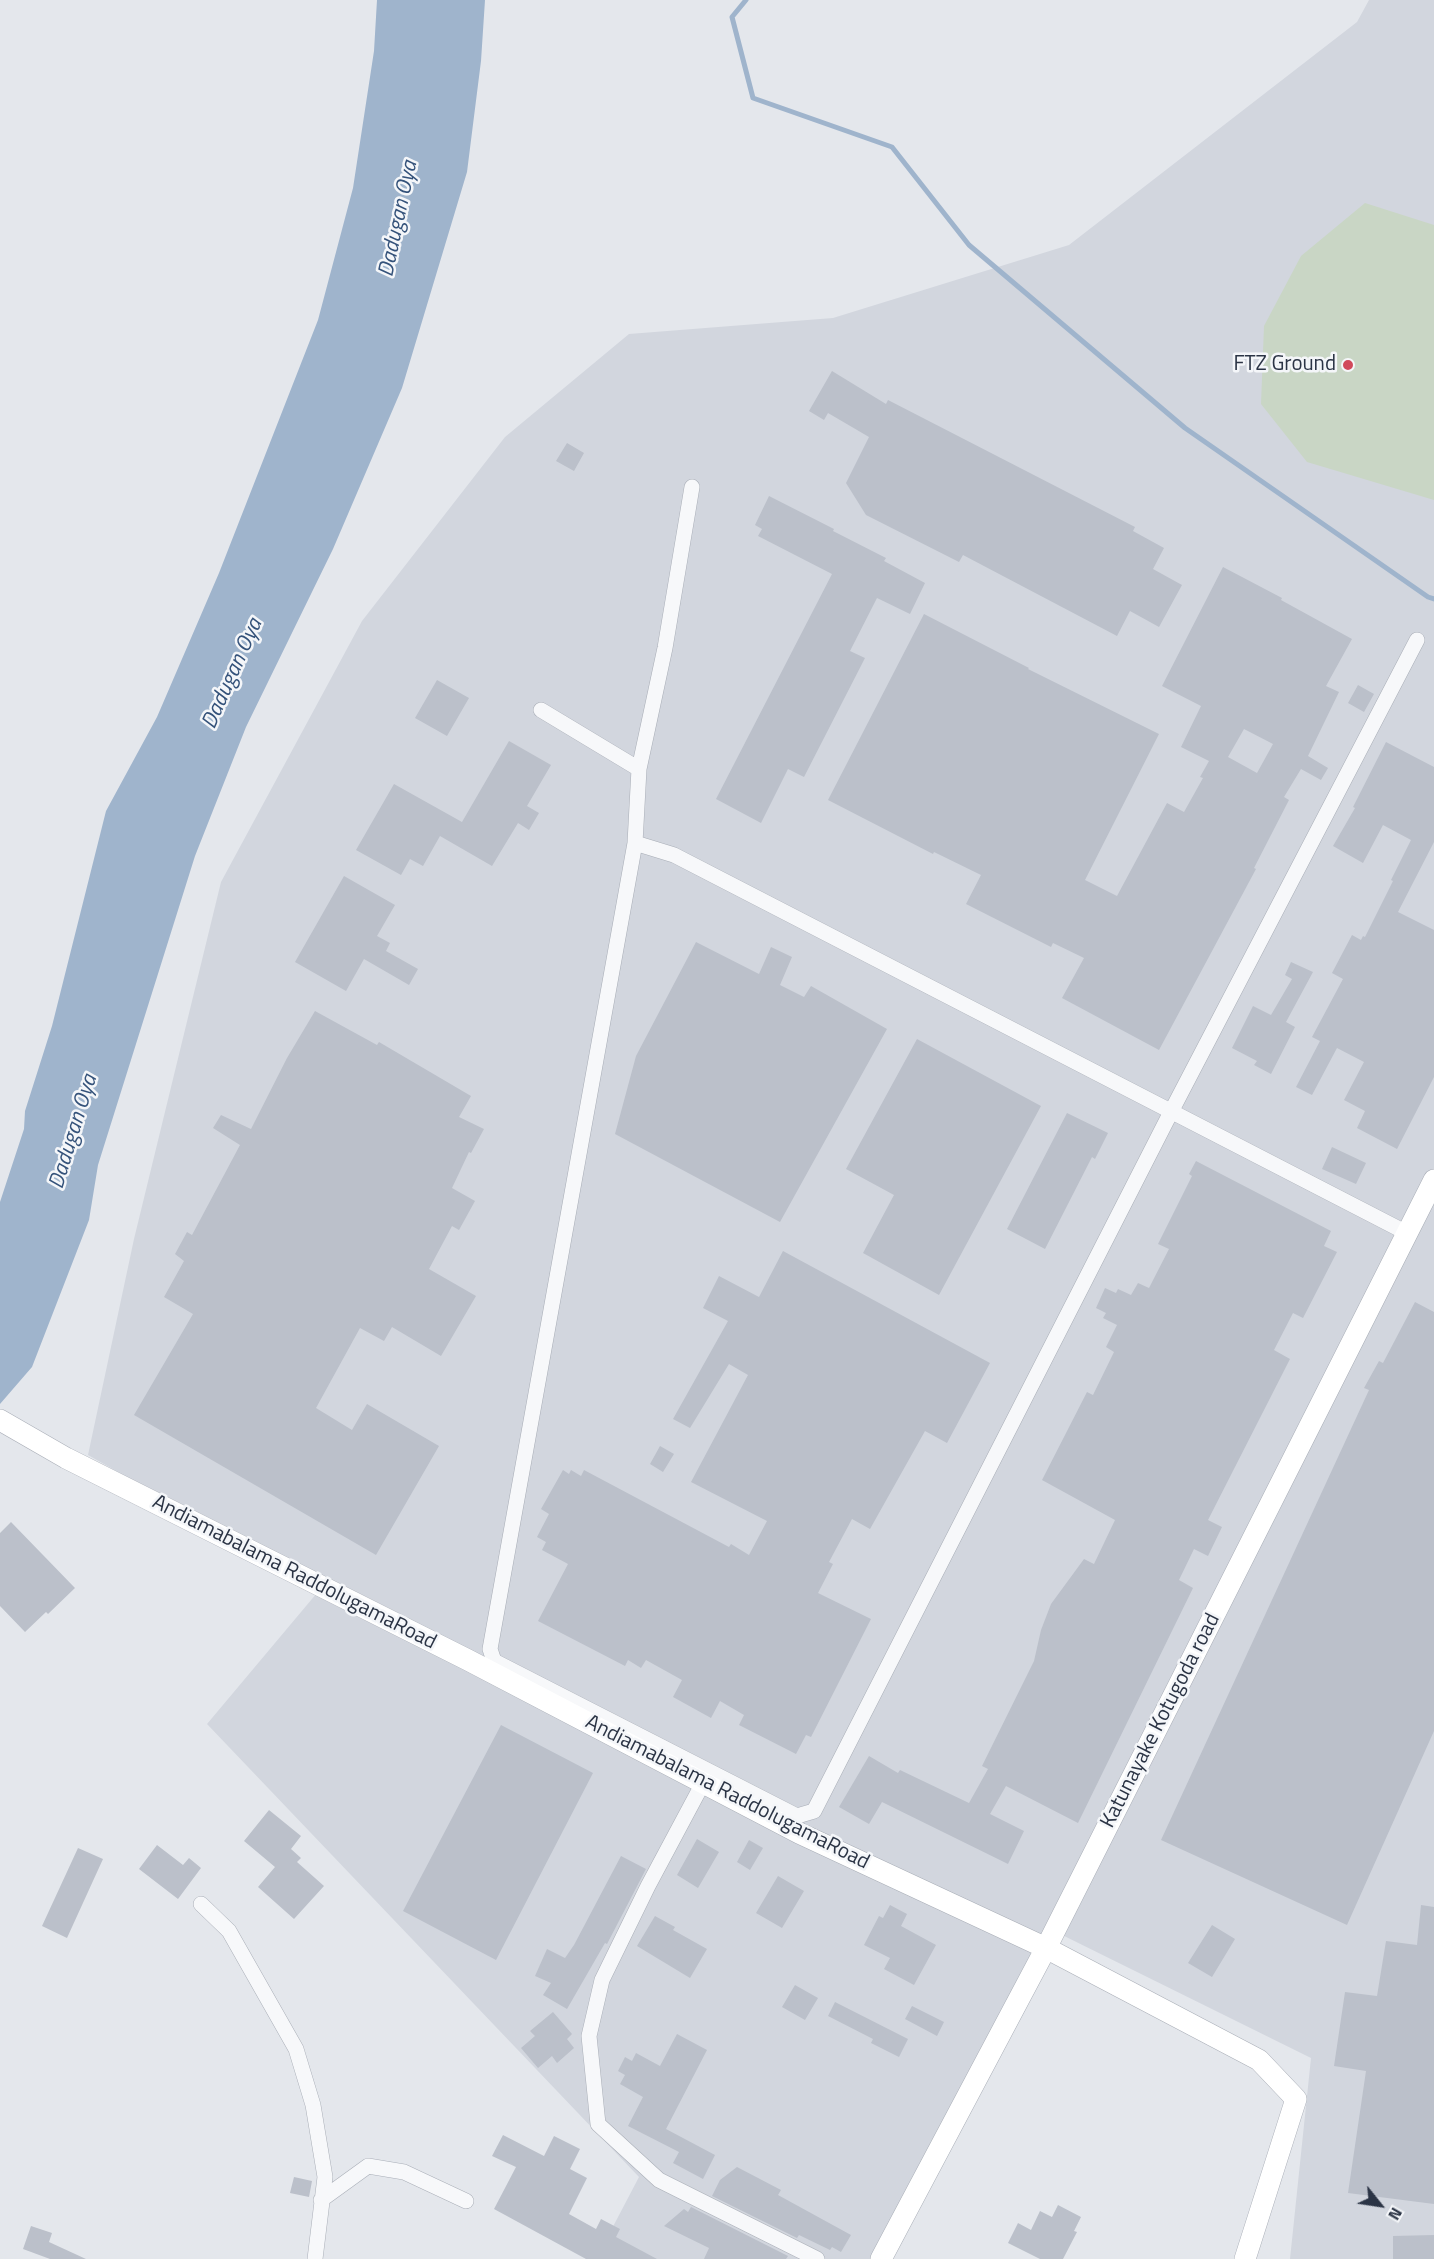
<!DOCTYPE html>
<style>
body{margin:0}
#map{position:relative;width:1434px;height:2259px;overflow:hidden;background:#e4e7ec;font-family:"Titillium Web",sans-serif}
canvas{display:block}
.north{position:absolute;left:1350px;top:2175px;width:60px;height:60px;-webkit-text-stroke:4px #f4f6f9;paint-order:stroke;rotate:120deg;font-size:16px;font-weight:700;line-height:24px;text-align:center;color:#2b3445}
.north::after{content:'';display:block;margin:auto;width:21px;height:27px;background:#2b3445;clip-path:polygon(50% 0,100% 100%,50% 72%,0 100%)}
</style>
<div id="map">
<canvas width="1434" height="2259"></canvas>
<div class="north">N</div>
</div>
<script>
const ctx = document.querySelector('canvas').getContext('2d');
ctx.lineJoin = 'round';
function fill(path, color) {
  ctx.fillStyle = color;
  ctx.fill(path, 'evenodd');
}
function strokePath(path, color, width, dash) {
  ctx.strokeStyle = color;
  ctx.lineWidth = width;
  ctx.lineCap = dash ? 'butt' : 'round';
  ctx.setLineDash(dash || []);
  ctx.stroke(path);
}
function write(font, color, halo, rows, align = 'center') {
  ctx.font = font + ' "Titillium Web",sans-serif';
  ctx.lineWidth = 5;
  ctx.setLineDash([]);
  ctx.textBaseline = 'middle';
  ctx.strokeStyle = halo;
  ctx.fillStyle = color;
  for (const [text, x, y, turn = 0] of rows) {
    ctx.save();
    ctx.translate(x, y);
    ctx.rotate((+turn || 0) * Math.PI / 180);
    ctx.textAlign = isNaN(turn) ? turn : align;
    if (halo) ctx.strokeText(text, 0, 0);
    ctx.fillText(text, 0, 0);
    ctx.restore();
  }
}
const built = new Path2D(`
 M1369,0H1434V2259H1290L1311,2058L1046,1927L870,2259H596L639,2177L207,1724L322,1587L88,1455L134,1239L221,882L362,621L505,437L629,334L833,318L1069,245L1357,22Z`);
const green = new Path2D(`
 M1365,203L1434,225V500L1307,462L1261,404L1264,326L1301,256Z`);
const water = new Path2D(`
 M377,0H485L481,61L467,172L402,388L333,549L246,727L195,856L98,1165L89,1220L32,1367L0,1404V1202L24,1129L25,1111L52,1026L106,811L157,717L219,573L318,320L353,188L374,51Z`);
const stream = new Path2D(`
 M746,0L732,17L753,98L892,147L969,245L1185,428L1428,597L1434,599`);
const building = new Path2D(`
 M832,371L886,404L888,400L1135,527L1133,531L1164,548L1153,569L1182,585L1159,627L1130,611L1117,636L963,555L959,562L866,515L846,483L869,437L828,413L824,420L809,411Z
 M567,443L584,453L574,471L556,461Z
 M769,496L834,529L833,531L886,558L884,561L925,583L910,614L877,598L850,651L865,658L804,777L788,769L761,823L716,799L832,574L758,536L762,529L755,525Z
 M1223,567L1282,598L1281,600L1352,639L1326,686L1339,692L1308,756L1328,768L1321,780L1301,769L1284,797L1289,800L1254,868L1256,869L1159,1050L1062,998L1084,958L1053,943L1051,947L966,904L981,875L934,852L933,854L828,800L924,614L1029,668L1028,669L1159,734L1085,880L1117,896L1167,803L1184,812L1203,778L1200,777L1209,761L1181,747L1201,706L1162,686ZM1244,729L1273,744L1257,773L1228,757Z
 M437,680L469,698L447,736L415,718Z
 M1358,685L1374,694L1364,712L1348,703Z
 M509,741L551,765L527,806L539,813L529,830L518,823L492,866L440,836L423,866L410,859L401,875L356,850L394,784L462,822Z
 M1386,742L1434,767V842L1398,912L1434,930V1077L1397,1149L1357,1128L1365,1111L1344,1100L1364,1062L1337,1048L1312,1095L1296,1087L1320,1041L1312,1037L1343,979L1332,973L1352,935L1361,940L1363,936L1365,937L1393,881L1391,880L1411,840L1383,825L1363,863L1333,846L1355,808L1353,807Z
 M344,876L395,905L377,936L390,943L386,951L418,969L409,985L364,959L346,991L295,962Z
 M696,942L759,974L771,947L792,957L780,985L804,997L811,986L887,1029L780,1222L615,1134L636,1056Z
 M1291,962L1313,972L1286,1022L1295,1027L1271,1074L1254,1065L1257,1061L1232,1048L1253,1006L1271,1015L1292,979L1285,975Z
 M315,1011L377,1045L379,1042L471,1096L459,1117L484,1129L471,1153L469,1152L452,1188L475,1201L459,1230L452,1226L429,1269L476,1296L441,1356L392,1327L384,1341L360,1328L316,1408L352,1430L367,1404L439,1446L376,1555L134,1415L193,1314L164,1297L184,1261L175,1254L187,1232L192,1235L240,1145L213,1128L221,1115L251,1129L287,1058Z
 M917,1039L1041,1106L939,1295L863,1253L894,1195L846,1169Z
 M1067,1113L1108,1133L1095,1159L1092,1157L1045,1249L1007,1229Z
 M1332,1147L1366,1163L1356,1184L1322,1169Z
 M1196,1161L1331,1231L1324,1246L1337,1252L1303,1318L1293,1313L1274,1350L1290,1359L1208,1520L1222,1527L1208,1556L1194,1549L1179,1580L1193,1588L1078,1823L1006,1786L990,1814L1024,1831L1008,1864L882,1802L869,1824L839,1807L869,1756L898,1773L900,1770L969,1803L988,1769L982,1766L1034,1661L1041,1630L1051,1604L1084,1559L1094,1564L1115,1520L1042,1480L1087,1392L1093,1395L1114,1352L1106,1347L1117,1325L1103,1318L1106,1313L1096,1308L1105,1288L1116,1293L1118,1289L1131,1295L1138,1283L1149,1288L1169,1249L1158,1244L1192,1176L1189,1174Z
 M783,1251L990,1363L947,1443L925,1431L870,1529L852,1519L829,1562L833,1564L818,1593L871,1619L811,1737L806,1735L796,1754L739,1725L744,1715L720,1701L711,1718L673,1697L682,1680L646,1660L641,1668L628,1660L625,1666L538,1621L568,1564L542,1550L546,1542L537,1537L549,1514L541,1509L563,1470L569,1474L571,1470L581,1476L584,1470L729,1547L731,1544L749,1555L767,1521L691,1482L748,1375L729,1364L690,1428L673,1419L728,1321L703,1308L719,1276L759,1297Z
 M1415,1302L1434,1312V1731L1347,1925L1161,1840L1369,1390L1364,1388L1379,1361L1383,1363Z
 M660,1446L674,1454L663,1472L650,1464Z
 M11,1522L75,1588L48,1614L46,1612L25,1632L0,1606V1533Z
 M501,1725L593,1773L496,1960L403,1911Z
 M269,1810L301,1836L291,1849L301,1858L297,1862L324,1886L294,1919L258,1887L275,1867L244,1841Z
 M697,1839L719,1852L698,1888L677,1875Z
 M749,1840L763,1848L750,1870L737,1862Z
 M157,1845L183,1865L189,1858L201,1868L178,1899L139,1869Z
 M78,1848L103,1859L67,1938L42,1926Z
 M621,1856L646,1869L607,1944L605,1943L567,2009L543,1995L551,1983L535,1976L547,1949L565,1958L574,1945Z
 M778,1876L804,1891L782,1928L756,1913Z
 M890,1905L907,1914L901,1926L936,1945L914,1985L884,1969L890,1958L864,1945L879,1916L883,1918Z
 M1421,1905L1434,1907V2204L1348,2193L1366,2071L1334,2066L1345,1992L1377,1996L1386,1941L1417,1945Z
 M655,1916L675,1927L673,1930L707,1949L690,1978L637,1946Z
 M1212,1925L1235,1939L1212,1977L1188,1963Z
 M795,1985L818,1998L805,2020L782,2007Z
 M835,2002L908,2039L899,2057L871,2043L873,2039L828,2016Z
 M912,2006L944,2022L937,2036L905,2019Z
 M553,2012L572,2034L567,2039L574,2048L557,2063L552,2056L538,2068L521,2048L535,2036L530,2031Z
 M677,2034L707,2050L666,2129L715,2155L703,2179L673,2163L679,2152L628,2126L643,2097L620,2084L625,2075L618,2071L625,2057L632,2061L636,2053L660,2066Z
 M503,2135L544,2156L554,2136L580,2149L570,2169L587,2178L569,2214L596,2229L601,2219L620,2229L616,2237L657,2259H586L494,2209L516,2167L492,2156Z
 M737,2167L781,2190L778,2195L851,2235L841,2252L832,2247L830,2250L799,2235L797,2238L712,2196L720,2180Z
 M294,2177L312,2181L309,2197L290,2193Z
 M1058,2205L1081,2217L1074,2231L1077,2232L1063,2259H1040L1008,2243L1018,2223L1031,2230L1040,2211L1052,2217Z
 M691,2207L788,2256L786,2259H704L709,2248L664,2226L684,2209L688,2212Z
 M31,2226L52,2233L49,2242L86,2259H50L23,2249Z
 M1434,2235V2259H1393V2236Z`);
const street = new Path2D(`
 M541,710L639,769
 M635,843L639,769L665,648L692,487
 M1407,1233L674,855L635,843L490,1649L494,1661L797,1816L814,1811L1172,1110L1417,640
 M703,1783L648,1886L602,1980L589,2036L598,2124L659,2180L817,2259
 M201,1904L229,1931L296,2049L313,2105L325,2177L315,2259
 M321,2200L368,2166L404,2172L466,2201`);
const secondary = new Path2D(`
 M0,1420L66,1458L468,1660L799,1833L1046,1948L1259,2060L1296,2099L1245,2259
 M881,2259L1046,1948L1434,1180`);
const markers = [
 [1348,365,6,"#d1495b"]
];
const poiNames = [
 ["FTZ Ground",1336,365]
];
const streetNames = [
 ["Andiamabalama RaddolugamaRoad",294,1573,27],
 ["Katunayake Kotugoda road",1161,1721,-63],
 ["Andiamabalama RaddolugamaRoad",727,1793,27]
];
const waterNames = [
 ["Dadugan Oya",399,219,-78],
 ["Dadugan Oya",233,674,-66],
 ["Dadugan Oya",74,1132,-73]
];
fill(built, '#d2d6de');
fill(green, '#c9d6c5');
fill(water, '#9fb4cc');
strokePath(stream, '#9fb4cc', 5);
fill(building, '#bbc0ca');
strokePath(street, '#a9aeb7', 16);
strokePath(secondary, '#a9aeb7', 22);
strokePath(street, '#f7f8fa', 15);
strokePath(secondary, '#fff', 21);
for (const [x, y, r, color] of markers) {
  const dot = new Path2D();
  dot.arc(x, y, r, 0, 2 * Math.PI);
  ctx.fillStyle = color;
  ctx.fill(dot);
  strokePath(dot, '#f4f6f9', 2);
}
write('21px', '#2b3445', '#f4f6f9', poiNames, 'right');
write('21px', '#2b3445', '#f4f6f9', streetNames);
write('italic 22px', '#34527a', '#f4f6f9', waterNames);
</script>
